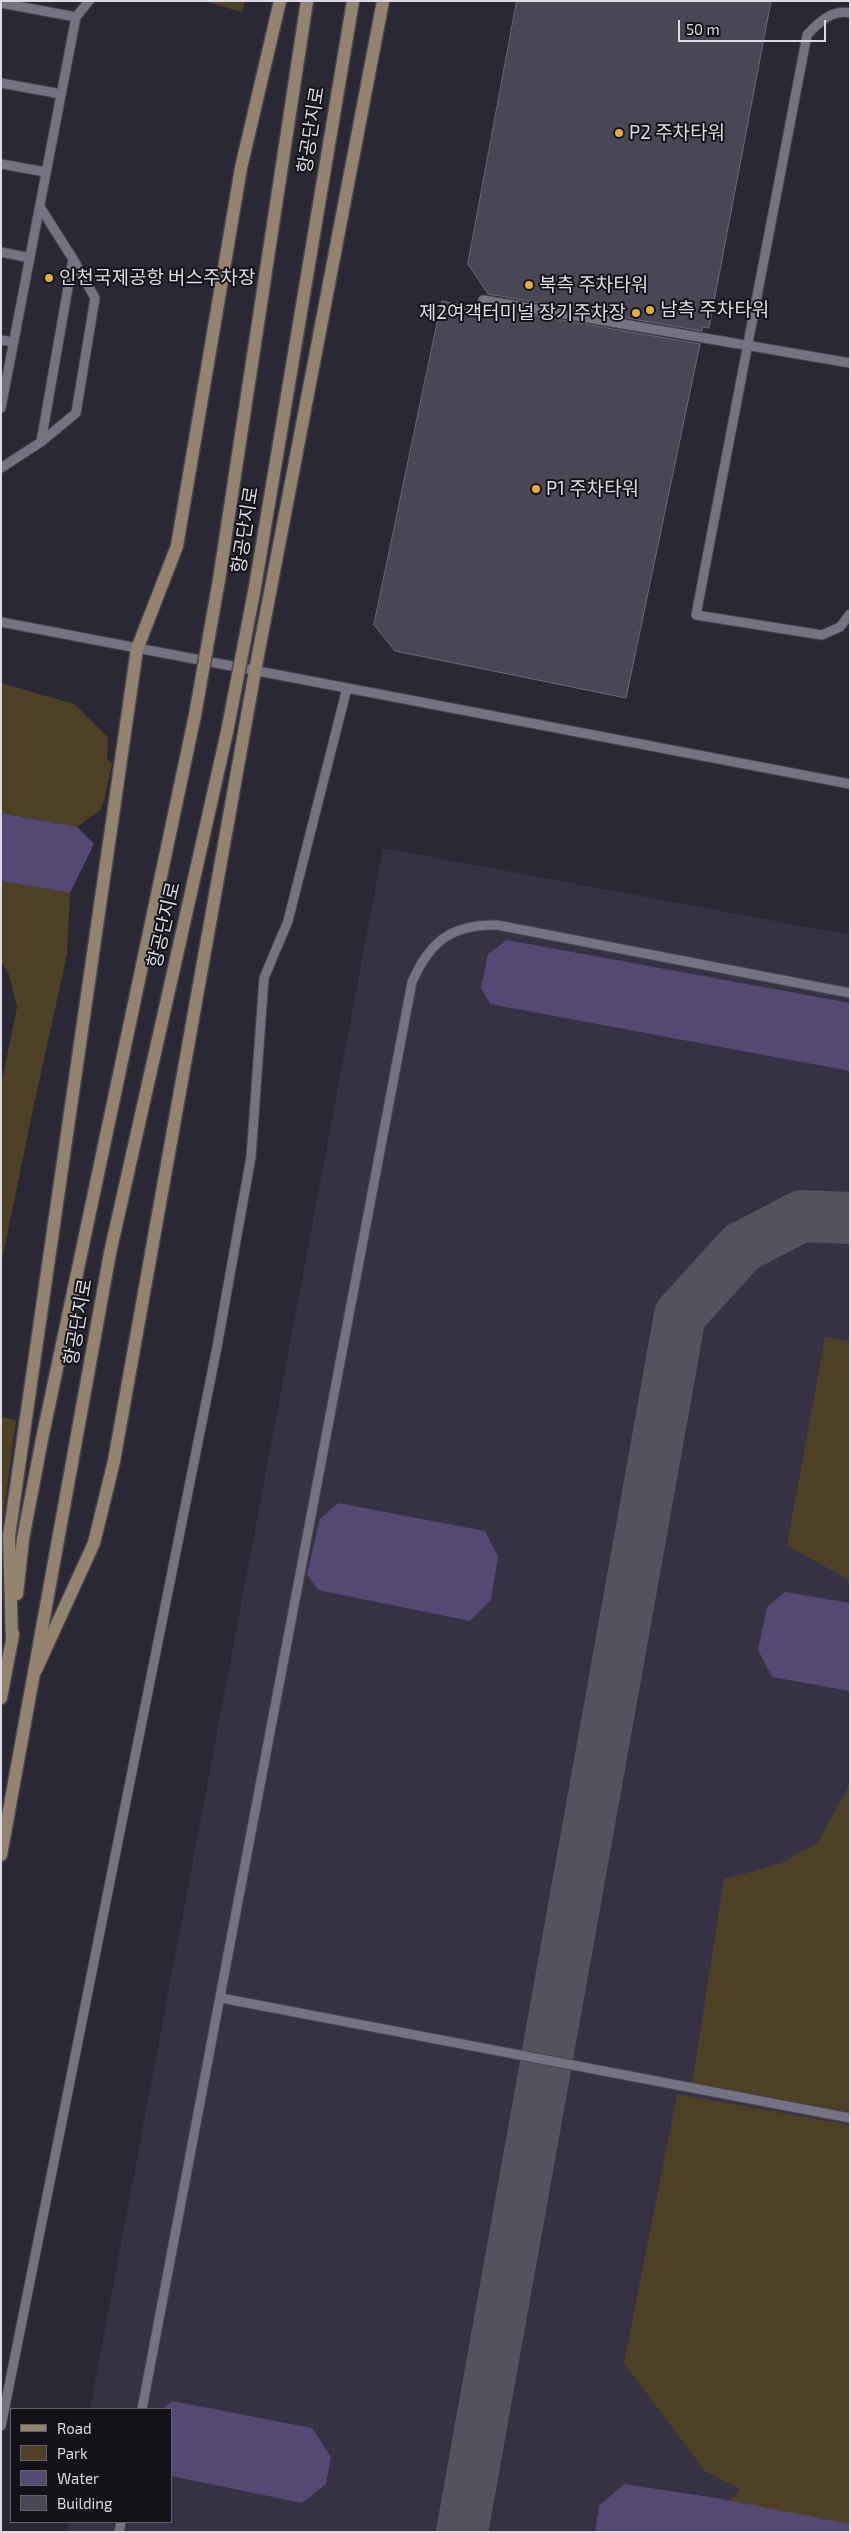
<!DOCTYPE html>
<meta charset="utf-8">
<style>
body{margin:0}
#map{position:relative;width:851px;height:2533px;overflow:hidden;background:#2b2835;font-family:"Exo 2",sans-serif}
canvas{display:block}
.frame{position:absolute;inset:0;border:2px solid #dcdbe3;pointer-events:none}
.legend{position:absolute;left:10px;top:2408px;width:162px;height:115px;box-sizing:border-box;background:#131218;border:1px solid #636269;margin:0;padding:6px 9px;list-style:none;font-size:15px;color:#dcdbe3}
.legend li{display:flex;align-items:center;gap:10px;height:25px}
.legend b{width:25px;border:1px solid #636269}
.scale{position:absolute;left:678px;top:20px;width:148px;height:22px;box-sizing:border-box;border:2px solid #dcdbe3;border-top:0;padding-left:6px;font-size:15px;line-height:18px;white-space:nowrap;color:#dcdbe3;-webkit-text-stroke:4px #131218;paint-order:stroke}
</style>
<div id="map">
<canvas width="851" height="2533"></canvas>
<div class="frame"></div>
<ul class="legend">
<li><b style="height:6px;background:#94846f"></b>Road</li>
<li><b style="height:14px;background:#4e4024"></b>Park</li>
<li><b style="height:14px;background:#534972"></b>Water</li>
<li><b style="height:14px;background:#494755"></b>Building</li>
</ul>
<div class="scale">50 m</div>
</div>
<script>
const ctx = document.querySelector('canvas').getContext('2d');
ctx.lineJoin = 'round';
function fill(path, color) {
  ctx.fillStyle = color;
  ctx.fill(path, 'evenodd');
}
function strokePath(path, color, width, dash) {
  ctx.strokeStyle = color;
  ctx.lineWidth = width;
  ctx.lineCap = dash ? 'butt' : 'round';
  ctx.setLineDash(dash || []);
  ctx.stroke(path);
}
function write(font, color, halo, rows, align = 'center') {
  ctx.font = font + ' "Exo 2","Noto Sans KR",sans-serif';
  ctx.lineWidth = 4;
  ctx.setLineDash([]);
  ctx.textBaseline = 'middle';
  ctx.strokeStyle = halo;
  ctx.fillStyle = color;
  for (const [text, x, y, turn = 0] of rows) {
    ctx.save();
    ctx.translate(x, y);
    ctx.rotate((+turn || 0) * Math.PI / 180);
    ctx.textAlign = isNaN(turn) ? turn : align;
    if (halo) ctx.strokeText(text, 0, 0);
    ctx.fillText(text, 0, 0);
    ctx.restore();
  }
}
const built = new Path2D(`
 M383,848L850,935V2532H67L69,2522H171V2409H90Z`);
const green = new Path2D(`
 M204,1H245L242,12Z
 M1,683L74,704L108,737L107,759L112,764L104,801L100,810L77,827L1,813Z
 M1,881L70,893L67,954L32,1114L1,1265V1086L17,1007L9,975L1,961Z
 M825,1337L850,1341V1581L787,1545Z
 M1,1417L16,1420L1,1534Z
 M850,1780V2113L692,2084L724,1879L782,1863L818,1842L847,1790Z
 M677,2094L850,2125V2532H703L740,2489L705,2471L624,2363Z`);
const water = new Path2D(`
 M1,813L77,827L94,844L70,893L1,881Z
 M507,940L850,1003V1071L490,1004L481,988L488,954Z
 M338,1503L485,1531L498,1557L491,1600L470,1621L318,1590L307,1574L320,1519Z
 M785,1592L850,1603V1691L772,1677L758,1650L767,1607Z
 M172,2401L312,2428L331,2457L326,2484L302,2503L171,2476V2409H162Z
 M624,2484L716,2498L850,2524V2532H595L599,2506Z`);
const taxiway = new Path2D(`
 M462,2532L680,1315L742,1247L802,1216L850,1218`);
const building = new Path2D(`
 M517,1H771L709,328L703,327L702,331L488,294L468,264Z
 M442,301L500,313L498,309L700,344L626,698L395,651L374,625Z`);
const lane = new Path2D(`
 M1,3L76,17L1,408
 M850,13C832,9 818,23 807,35L696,615L822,635L840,627L850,614
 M76,17L89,1
 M1,83L61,94
 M1,164L46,172
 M1,252L30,258
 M483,300L850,363
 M1,340L14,342
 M41,442L73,259
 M1,468L41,442L76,413L95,298L73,259L40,207
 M1,622L850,784
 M221,1998L850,2118
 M142,2409L412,982C430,941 452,924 497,925L850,993
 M1,2426L217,1347L251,1157L264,978L288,921L347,688
 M119,2532L121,2522`);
const secondary = new Path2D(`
 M219,580L307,1
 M255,587L353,1
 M17,1594L23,1539L42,1439L195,715
 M12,1641L9,1536L137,649L177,546L241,168L280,1
 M36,1670L94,1543L114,1461L255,671L383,1
 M1,1698L13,1634
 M1,1855L110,1253L227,732`);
const secondaryBridge = new Path2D(`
 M195,715L219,580
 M227,732L255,587`);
const markers = [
 [619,133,5,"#e3ae35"],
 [49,278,5,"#e3ae35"],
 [529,285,5,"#e3ae35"],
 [650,310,5,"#e3ae35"],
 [636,313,5,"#e3ae35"],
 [536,489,5,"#e3ae35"]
];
const streetNames = [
 ["항공단지로",311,130,-81],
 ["항공단지로",245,530,-81],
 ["항공단지로",164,925,-77],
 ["항공단지로",78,1322,-80]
];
const poiNames = [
 ["P2 주차타워",629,133],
 ["인천국제공항 버스주차장",59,278],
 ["북측 주차타워",539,285],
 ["남측 주차타워",660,310],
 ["제2여객터미널 장기주차장",626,313,"right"],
 ["P1 주차타워",546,489]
];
fill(built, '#363244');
fill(green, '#4e4024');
fill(water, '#534972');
strokePath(taxiway, '#54525e', 52);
fill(building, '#494755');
strokePath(building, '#6b6877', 1);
strokePath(lane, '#484650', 11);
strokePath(secondary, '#484650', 15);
strokePath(lane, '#757281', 9);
strokePath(secondary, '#94846f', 12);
strokePath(secondaryBridge, '#484650', 15, []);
strokePath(secondaryBridge, '#94846f', 12);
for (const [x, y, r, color] of markers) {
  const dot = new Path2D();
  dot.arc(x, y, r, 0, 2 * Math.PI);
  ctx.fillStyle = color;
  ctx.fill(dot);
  strokePath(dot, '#131218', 2);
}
write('19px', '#dcdbe3', '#131218', streetNames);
write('19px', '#dcdbe3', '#131218', poiNames, 'left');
</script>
